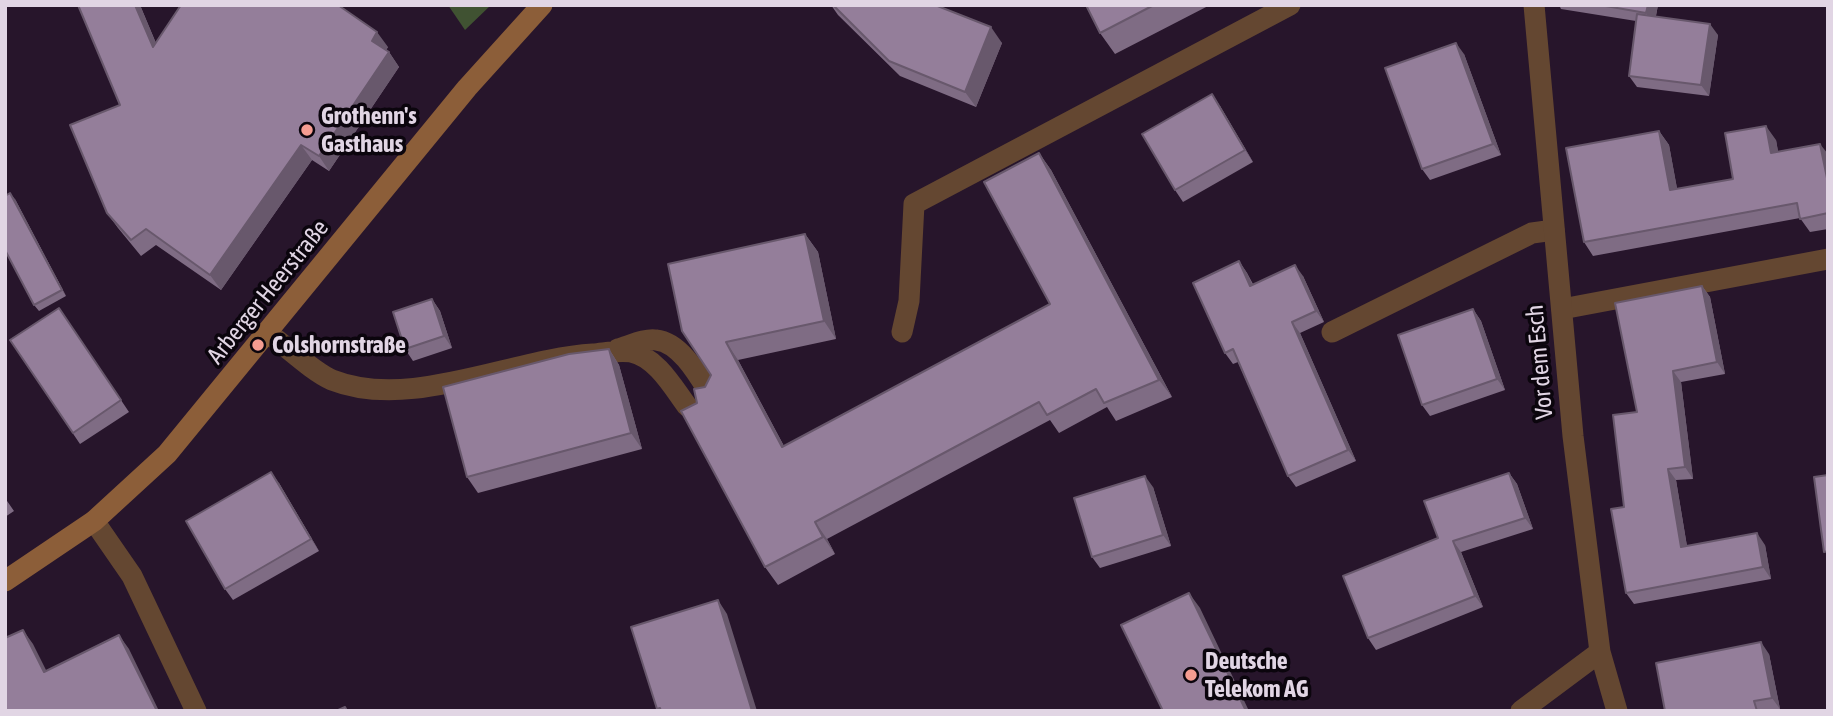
<!DOCTYPE html>
<meta charset="utf-8">
<style>
body{margin:0}
#map{position:relative;width:1833px;height:716px;overflow:hidden;background:#27152b;font-family:"Asap Condensed",sans-serif}
canvas{display:block}
.frame{position:absolute;inset:0;border:7px solid #e1d5e4;pointer-events:none}
</style>
<div id="map">
<canvas width="1833" height="716"></canvas>
<div class="frame"></div>
</div>
<script>
const ctx = document.querySelector('canvas').getContext('2d');
ctx.lineJoin = 'round';
function fill(path, color) {
  ctx.fillStyle = color;
  ctx.fill(path, 'evenodd');
}
function strokePath(path, color, width, dash) {
  ctx.strokeStyle = color;
  ctx.lineWidth = width;
  ctx.lineCap = dash ? 'butt' : 'round';
  ctx.setLineDash(dash || []);
  ctx.stroke(path);
}
function write(font, color, halo, rows, align = 'center') {
  ctx.font = font + ' "Asap Condensed",sans-serif';
  ctx.lineWidth = 7;
  ctx.setLineDash([]);
  ctx.textBaseline = 'middle';
  ctx.strokeStyle = halo;
  ctx.fillStyle = color;
  for (const [text, x, y, turn = 0] of rows) {
    ctx.save();
    ctx.translate(x, y);
    ctx.rotate((+turn || 0) * Math.PI / 180);
    ctx.textAlign = isNaN(turn) ? turn : align;
    if (halo) ctx.strokeText(text, 0, 0);
    ctx.fillText(text, 0, 0);
    ctx.restore();
  }
}
const forest = new Path2D(`
 M448,5H491L465,30Z`);
const service = new Path2D(`
 M1562,309L1828,259
 M902,332L909,301L914,204L1290,5
 M1332,332L1532,233L1554,230
 M268,333C286,346 313,372 332,380C410,411 512,359 593,354C605,353 619,350 631,352C656,357 673,387 687,406
 M618,349C629,346 646,338 656,340C680,342 699,376 710,394`);
const minor = new Path2D(`
 M1534,5L1573,436L1600,652L1617,711
 M94,521L132,576L196,711
 M1521,711L1600,652`);
const secondary = new Path2D(`
 M5,581L94,521L167,454L467,88L542,5`);
const wall = new Path2D(`
 M78,5H140L156,43L388,47L386,50L389,52L399,67L329,171L312,160L221,290L156,245L141,256L118,228L107,213L120,105Z
 M831,5H935L1002,43L976,107L900,76L838,15Z
 M1086,5H1210L1115,54L1100,33Z
 M1559,5H1658L1656,16L1718,35L1709,96L1637,87L1629,76L1636,21L1561,9Z
 M1464,54L1501,155L1430,180L1422,169Z
 M1220,106L1253,162L1183,202L1175,190Z
 M1659,131L1669,145L1677,189L1733,179L1776,140L1778,152L1828,154V229L1810,232L1800,218L1593,256L1584,242Z
 M1039,153L1051,170L1172,397L1116,421L1107,407L1059,433L1050,420L827,539L835,554L778,585L765,567L697,403L711,375L682,331L805,234L818,252L836,339L738,360L784,446L1050,304Z
 M15,199L66,296L39,311L34,305Z
 M1239,261L1247,273L1253,284L1303,276L1324,322L1300,333L1356,461L1296,487L1288,476L1238,362L1233,364L1225,353Z
 M1702,286L1710,297L1725,374L1681,382L1693,479L1676,480L1687,546L1765,545L1771,579L1634,604L1626,593L1624,507Z
 M432,299L440,311L452,348L413,361L405,349Z
 M59,308L129,412L80,444L10,340Z
 M1473,309L1481,321L1505,390L1430,416L1422,405Z
 M609,349L619,365L642,449L478,493L467,477Z
 M1509,473L1517,484L1533,529L1461,552L1483,607L1376,650L1368,638L1438,538Z
 M279,483L319,551L233,600L225,589Z
 M1153,487L1171,546L1100,568L1092,557Z
 M5,498L14,511L5,517Z
 M1769,654L1780,709L1771,711H1665Z`);
const shadedWall = new Path2D(`
 M135,5H140L164,63L153,47Z
 M1648,5H1658L1654,25L1646,13Z
 M1710,24L1718,35L1709,96L1701,85Z
 M991,27L1002,43L976,107L965,92Z
 M377,32L388,47L383,56L372,41Z
 M1456,43L1464,54L1501,155L1493,144Z
 M389,52L399,67L329,171L319,156Z
 M1212,94L1220,106L1253,162L1245,150Z
 M1766,126L1776,140L1781,167L1771,153Z
 M1659,131L1669,145L1680,204L1670,190Z
 M1820,144L1828,154V183Z
 M301,145L312,160L221,290L210,275Z
 M1039,153L1051,170L1172,397L1159,380Z
 M10,193L15,199L66,296L62,290Z
 M805,234L818,252L836,339L824,321Z
 M1239,261L1247,273L1258,297L1250,286Z
 M1295,265L1303,276L1324,322L1316,311Z
 M1702,286L1710,297L1725,374L1717,362Z
 M432,299L440,311L452,348L444,336Z
 M1473,309L1481,321L1505,390L1497,379Z
 M1292,322L1300,333L1356,461L1348,450Z
 M726,342L738,360L794,465L782,447Z
 M609,349L619,365L642,449L631,433Z
 M1673,371L1681,382L1693,479L1685,467Z
 M1668,469L1676,480L1689,559L1681,547Z
 M271,472L279,483L319,551L311,539Z
 M1509,473L1517,484L1533,529L1525,518Z
 M1145,476L1153,487L1171,546L1163,535Z
 M815,522L827,539L835,554L823,537Z
 M1757,533L1765,545L1771,579L1763,567Z
 M1453,541L1461,552L1483,607L1475,596Z
 M1189,593L1200,608L1249,711H1246Z
 M718,600L727,614L757,711H752Z
 M23,630L33,644L54,686L44,672Z
 M119,635L129,649L159,711H157Z
 M1761,642L1769,654L1780,709L1772,698Z`);
const building = new Path2D(`
 M78,5H135L153,47L181,5H338L377,32L372,41L389,52L319,156L301,145L210,275L146,229L131,240L107,213L70,125L120,105Z
 M833,5H935L991,27L965,92L889,61Z
 M1086,5H1154L1100,33Z
 M1600,5H1648L1646,13Z
 M1637,14L1710,24L1701,85L1629,76Z
 M1456,43L1493,144L1422,169L1385,68Z
 M1212,94L1245,150L1175,190L1142,134Z
 M1766,126L1771,153L1820,144L1828,183V213L1800,219L1797,203L1584,242L1566,148L1659,131L1670,190L1733,179L1725,133Z
 M1039,153L1159,380L1104,403L1096,389L1047,415L1039,402L815,522L823,537L765,567L681,411L697,403L694,389L705,387L711,375L682,331L668,264L805,234L824,321L726,342L782,447L1050,304L984,182Z
 M10,193L62,290L34,305L5,250V196Z
 M1239,261L1250,286L1295,265L1316,311L1292,322L1348,450L1288,476L1233,349L1225,353L1193,283Z
 M1702,286L1717,362L1673,371L1685,467L1668,469L1681,547L1757,533L1763,567L1626,593L1611,509L1624,507L1613,415L1637,412L1615,303Z
 M432,299L444,336L405,349L393,312Z
 M59,308L121,400L73,433L10,340Z
 M1473,309L1497,379L1422,405L1398,335Z
 M609,349L631,433L467,477L443,387L569,354Z
 M271,472L311,539L225,589L186,521Z
 M1509,473L1525,518L1453,541L1475,596L1368,638L1343,576L1438,538L1424,501Z
 M1828,475V551L1824,552L1814,477Z
 M1145,476L1163,535L1092,557L1074,498Z
 M1189,593L1246,711H1163L1121,625Z
 M718,600L752,711H661L660,708L657,709L631,627Z
 M23,630L44,672L119,635L157,711H5V638Z
 M1761,642L1772,698L1754,701L1757,711H1665L1656,663Z
 M345,707L347,711H336Z`);
const markers = [
 [307,130,7,"#f59c91"],
 [258,345,7,"#f59c91"],
 [1191,675,7,"#f59c91"]
];
const poiNames = [
 ["Grothenn's",321,116],
 ["Gasthaus",321,144],
 ["Colshornstraße",272,345],
 ["Deutsche",1205,661],
 ["Telekom AG",1205,689]
];
const streetNames = [
 ["Arberger Heerstraße",268,292,-51],
 ["Vor dem Esch",1540,362,-95]
];
fill(forest, '#405232');
strokePath(service, '#644731', 21);
strokePath(minor, '#644731', 21);
strokePath(secondary, '#8c5e39', 21);
fill(wall, '#7f6c84');
fill(shadedWall, '#68586c');
fill(building, '#947e9a');
strokePath(building, '#68586c', 2);
for (const [x, y, r, color] of markers) {
  const dot = new Path2D();
  dot.arc(x, y, r, 0, 2 * Math.PI);
  ctx.fillStyle = color;
  ctx.fill(dot);
  strokePath(dot, '#0b050d', 2.5);
}
write('bold 24px', '#e1d5e4', '#0b050d', poiNames, 'left');
write('24px', '#e1d5e4', '#0b050d', streetNames);
</script>
